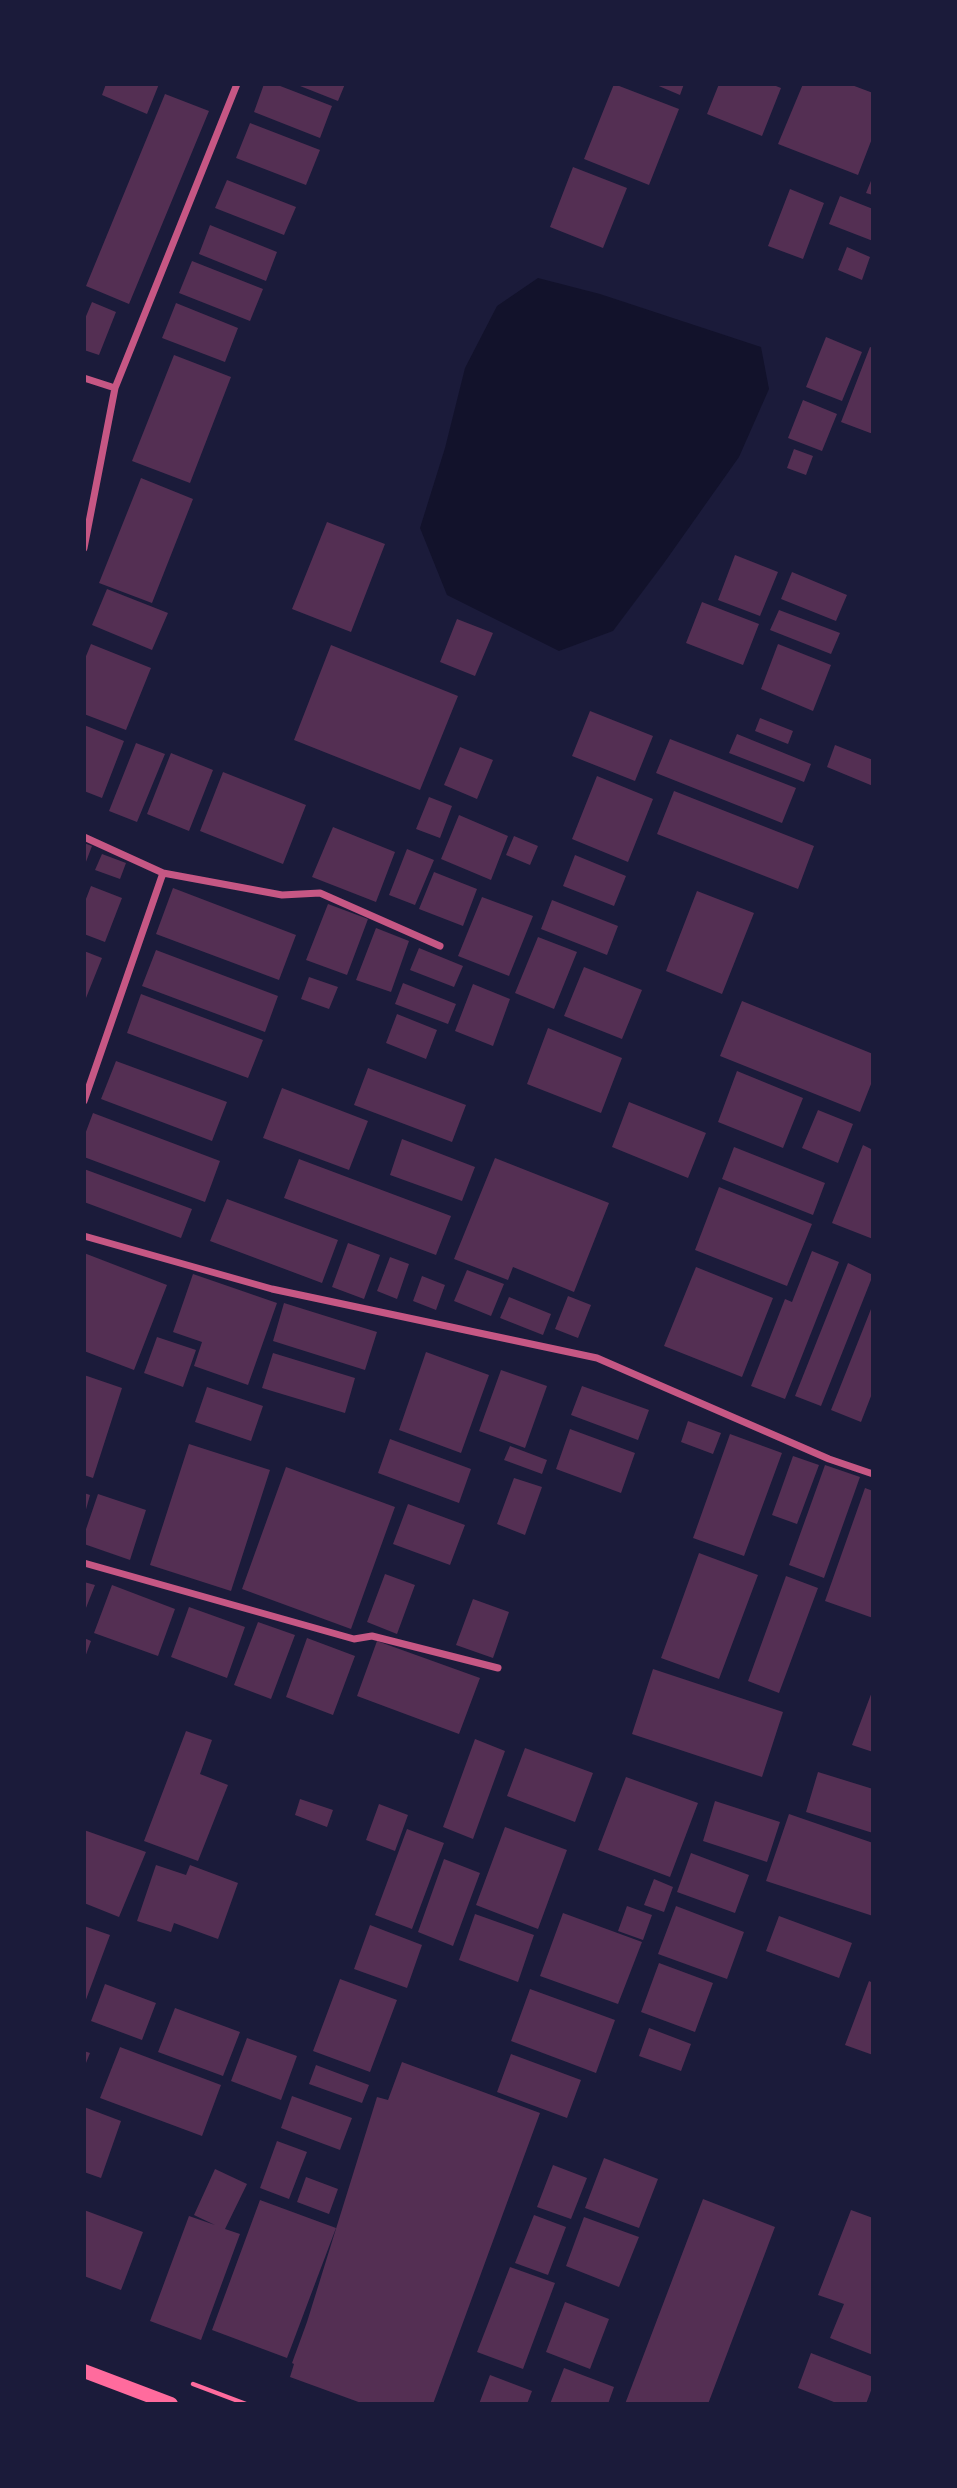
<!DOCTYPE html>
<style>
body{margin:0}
#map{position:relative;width:957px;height:2488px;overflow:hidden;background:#1b1b3a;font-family:"Work Sans",sans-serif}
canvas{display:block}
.frame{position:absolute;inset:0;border:86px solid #1b1b3a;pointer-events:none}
</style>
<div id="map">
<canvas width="957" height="2488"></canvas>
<div class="frame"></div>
</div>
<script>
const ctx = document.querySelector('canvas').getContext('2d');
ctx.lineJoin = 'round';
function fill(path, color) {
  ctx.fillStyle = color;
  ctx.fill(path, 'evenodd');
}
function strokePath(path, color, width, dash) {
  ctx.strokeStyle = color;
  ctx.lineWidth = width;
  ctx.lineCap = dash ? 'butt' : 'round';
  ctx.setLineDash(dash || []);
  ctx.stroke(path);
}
const water = new Path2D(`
 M538,278L600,294L761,347L769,389L739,457L664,563L613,631L559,651L447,595L420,528L445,448L465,368L497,306Z`);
const building = new Path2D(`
 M106,84H159L147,114L102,95Z
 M264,84H275L332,106L320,138L254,112Z
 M295,84H345L338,101Z
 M614,84L679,109L649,185L584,159Z
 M654,84H684L680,95Z
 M719,84H771L781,88L762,136L707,114Z
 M803,84H849L873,93V136L858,175L778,144Z
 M165,94L209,111L129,304L86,286Z
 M250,123L320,150L306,185L236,158Z
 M573,167L627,188L603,248L550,227Z
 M873,176V195L866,193Z
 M227,180L296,207L284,235L215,208Z
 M790,189L824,203L803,259L768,246Z
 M840,196L873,209V241L829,224Z
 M210,225L277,252L266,281L199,254Z
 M847,247L870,257L862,280L838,270Z
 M192,261L263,289L250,321L179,293Z
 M92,302L116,312L99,355L84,350V321Z
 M176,303L238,328L225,362L162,338Z
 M826,337L862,352L842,401L806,387Z
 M870,347L873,348V434L841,422Z
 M174,355L231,377L190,483L132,461Z
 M803,400L837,414L822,451L788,438Z
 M794,449L813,456L806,475L787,468Z
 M141,478L193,499L152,603L99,583Z
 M327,522L385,544L351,632L292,609Z
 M735,555L778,572L760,616L718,600Z
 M792,572L847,595L836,621L781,599Z
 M107,589L168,613L152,650L92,625Z
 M702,602L759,624L743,665L686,643Z
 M779,610L840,633L831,654L770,630Z
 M457,619L493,633L475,676L440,662Z
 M91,644L151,668L126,730L84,714V661Z
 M778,644L831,665L813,711L761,689Z
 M331,645L458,696L420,790L294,740Z
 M590,711L653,736L635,781L572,756Z
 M760,718L793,731L788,744L755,731Z
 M84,725L124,741L102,798L84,791Z
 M737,734L811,764L804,782L729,753Z
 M670,739L796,788L782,823L656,773Z
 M136,743L165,754L137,822L109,811Z
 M835,745L873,760V786L827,767Z
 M460,747L493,760L477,799L444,785Z
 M171,753L213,770L189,831L147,814Z
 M223,772L306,805L283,864L200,831Z
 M597,776L653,799L628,862L572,839Z
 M674,791L814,846L798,889L657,834Z
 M429,797L452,806L440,838L416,829Z
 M459,815L508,836L491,880L441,859Z
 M333,827L395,852L376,902L312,877Z
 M514,836L538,846L530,865L506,855Z
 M84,843L92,846L84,867Z
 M407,849L434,860L415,905L389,895Z
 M102,854L126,863L120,879L95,870Z
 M575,855L626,876L614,906L563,886Z
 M434,872L477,889L463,926L419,909Z
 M91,886L122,898L105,942L84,934V904Z
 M173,888L296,935L279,980L156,934Z
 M697,891L754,913L722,994L666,971Z
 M482,897L533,916L509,976L458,956Z
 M552,900L618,926L607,955L541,929Z
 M328,904L368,919L347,975L306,960Z
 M376,928L409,941L391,992L356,980Z
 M538,937L577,952L554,1009L515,993Z
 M419,948L463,966L454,987L410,970Z
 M156,950L278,996L265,1032L142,986Z
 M84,951L102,958L84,1003Z
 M584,967L642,990L622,1039L564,1016Z
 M309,977L338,987L329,1009L301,999Z
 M403,983L456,1004L448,1024L395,1004Z
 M473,984L510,999L493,1046L455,1031Z
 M141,994L263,1040L248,1078L127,1033Z
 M742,1001L873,1054V1079L860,1112L720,1056Z
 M397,1014L437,1030L426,1059L386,1043Z
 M548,1028L622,1058L601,1113L527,1084Z
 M116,1061L227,1102L212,1141L101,1099Z
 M368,1068L466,1105L452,1142L354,1105Z
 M737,1071L803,1098L783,1148L718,1122Z
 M282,1088L368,1121L349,1170L263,1138Z
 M629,1102L706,1133L688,1178L612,1147Z
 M818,1110L853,1124L838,1163L802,1148Z
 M93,1113L220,1161L205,1202L84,1157V1137Z
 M402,1139L475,1167L462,1201L390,1175Z
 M863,1145L873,1150V1239L832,1223Z
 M734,1147L825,1183L813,1215L722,1179Z
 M495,1158L609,1203L574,1292L513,1267L508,1280L454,1259Z
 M299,1159L451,1216L436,1255L284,1198Z
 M84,1169L192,1209L181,1238L84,1202Z
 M719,1187L812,1224L787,1286L695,1250Z
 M227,1199L338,1240L322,1283L210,1241Z
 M348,1243L380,1255L364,1299L332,1287Z
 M812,1251L839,1262L785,1399L751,1386L785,1299L792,1302Z
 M84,1253L167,1285L134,1370L84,1351Z
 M390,1257L409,1264L397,1299L377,1291Z
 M848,1263L873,1275L821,1406L795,1396Z
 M696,1267L773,1298L742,1377L664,1346Z
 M467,1270L504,1284L491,1316L454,1301Z
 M193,1274L277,1303L248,1385L194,1366L202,1342L173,1332Z
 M422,1276L445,1285L436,1310L413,1301Z
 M568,1296L591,1305L578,1338L555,1329Z
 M509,1297L551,1314L543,1335L500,1318Z
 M284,1303L377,1332L365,1370L273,1341Z
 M873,1304V1391L861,1422L831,1410Z
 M157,1337L196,1350L183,1387L144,1373Z
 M426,1352L489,1375L461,1453L399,1430Z
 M273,1353L355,1378L345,1413L262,1388Z
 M501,1370L547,1386L525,1448L479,1431Z
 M84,1375L122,1388L93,1478L84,1475Z
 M582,1386L649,1410L638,1440L571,1415Z
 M207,1387L263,1406L251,1441L195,1422Z
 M688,1421L721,1433L713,1454L681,1442Z
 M570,1429L635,1453L621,1493L556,1469Z
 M730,1434L782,1453L744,1556L693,1538Z
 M390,1439L471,1469L459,1503L378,1473Z
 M189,1444L270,1470L231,1591L150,1565Z
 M510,1446L547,1460L542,1474L504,1460Z
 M793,1456L819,1465L797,1524L772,1515Z
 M825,1465L860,1477L824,1578L789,1565Z
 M286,1467L395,1507L351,1629L242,1589Z
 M514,1478L542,1487L525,1535L497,1524Z
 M865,1488L873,1491V1618L825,1601Z
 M84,1493L90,1495L85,1513H84Z
 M98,1494L146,1510L130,1560L84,1544V1535Z
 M408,1504L465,1525L450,1565L393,1544Z
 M699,1553L758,1575L719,1679L661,1658Z
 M385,1574L415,1585L397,1634L367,1622Z
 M786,1576L818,1588L779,1693L748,1681Z
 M84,1582L95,1585L84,1613Z
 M112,1585L175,1609L158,1656L94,1633Z
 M473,1599L509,1612L493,1658L456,1645Z
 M189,1607L245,1627L227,1678L171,1657Z
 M258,1622L295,1635L271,1699L234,1685Z
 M84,1638L91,1641L84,1660Z
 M307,1638L355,1656L333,1715L286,1697Z
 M377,1641L480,1678L459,1734L357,1696Z
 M653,1669L783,1712L762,1777L632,1734Z
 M873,1689V1752L852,1745Z
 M186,1731L212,1740L200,1774L228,1785L198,1861L144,1841Z
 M475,1739L505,1751L473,1839L443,1827Z
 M525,1748L593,1773L575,1822L507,1796Z
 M818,1772L873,1789V1833L806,1812Z
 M626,1777L698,1803L670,1877L598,1850Z
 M300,1799L333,1810L327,1827L295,1815Z
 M715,1801L780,1822L767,1862L703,1841Z
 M379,1804L408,1815L395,1851L366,1840Z
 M789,1814L873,1843V1916L766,1881Z
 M505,1827L567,1850L538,1929L476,1905Z
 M407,1829L444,1843L412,1929L375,1915Z
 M84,1830L146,1852L119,1917L84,1903Z
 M691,1853L749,1875L735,1913L677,1892Z
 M444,1859L480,1873L453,1946L418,1932Z
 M156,1865L186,1875L190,1865L238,1883L218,1939L174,1923L171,1932L137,1921Z
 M654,1879L673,1887L664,1912L644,1905Z
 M627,1906L652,1915L643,1940L618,1931Z
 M676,1906L744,1932L727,1979L658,1954Z
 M563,1913L642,1942L618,2004L540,1976Z
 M475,1914L534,1935L518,1982L459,1960Z
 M779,1916L852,1943L839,1978L766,1951Z
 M370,1925L422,1945L407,1988L354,1969Z
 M84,1926L110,1935L84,2005Z
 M659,1963L713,1983L695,2032L641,2012Z
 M340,1979L397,2000L370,2072L313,2051Z
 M869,1981L873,1983V2055L845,2045Z
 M105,1984L156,2003L142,2040L91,2021Z
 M530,1989L615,2020L596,2073L511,2041Z
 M175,2008L240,2032L223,2076L158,2052Z
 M649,2028L691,2044L681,2071L639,2056Z
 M247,2038L297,2056L281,2100L231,2081Z
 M120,2047L221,2085L202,2136L100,2098Z
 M84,2051L90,2053L84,2068Z
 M511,2054L581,2080L567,2118L497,2092Z
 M402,2062L540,2113L433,2404H364L290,2377L294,2364L292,2363L307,2322L377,2097L388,2100Z
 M316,2065L369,2085L362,2103L309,2084Z
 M292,2096L352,2118L340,2150L281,2128Z
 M84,2107L121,2121L101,2178L84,2172Z
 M277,2141L307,2152L289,2199L260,2188Z
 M604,2158L658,2179L639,2228L585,2208Z
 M553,2165L587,2178L571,2219L537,2207Z
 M215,2169L247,2184L225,2229L240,2234L201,2340L150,2321L189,2216L215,2225L194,2215Z
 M306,2177L338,2189L329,2214L297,2202Z
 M703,2199L775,2227L708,2404H625Z
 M260,2200L336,2228L287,2358L212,2330Z
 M84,2210L143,2232L121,2290L84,2276Z
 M851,2210L873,2218V2355L830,2338L844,2304L818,2295Z
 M534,2215L566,2227L548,2275L515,2263Z
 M584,2217L639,2237L619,2287L566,2266Z
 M510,2267L555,2283L523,2369L477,2352Z
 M565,2302L609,2319L590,2369L546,2352Z
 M811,2353L873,2377V2385L866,2404H839L798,2388Z
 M564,2368L614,2387L608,2404H550Z
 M490,2375L532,2391L527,2404H479Z`);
const path = new Path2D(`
 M193,2384L246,2404`);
const minor = new Path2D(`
 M84,378L115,388
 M84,548L115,388L237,84
 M84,837L163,873L282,895L320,893L440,946
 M84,1101L163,873
 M84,1236L272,1289L597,1358L829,1459L873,1474
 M84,1563L354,1639L372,1636L498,1668`);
const secondary = new Path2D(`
 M84,2371L171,2404`);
fill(water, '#12122b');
fill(building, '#542f53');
strokePath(path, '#ff6b9d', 4.5);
strokePath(minor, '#c65784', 7);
strokePath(secondary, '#ff6b9d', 14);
</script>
